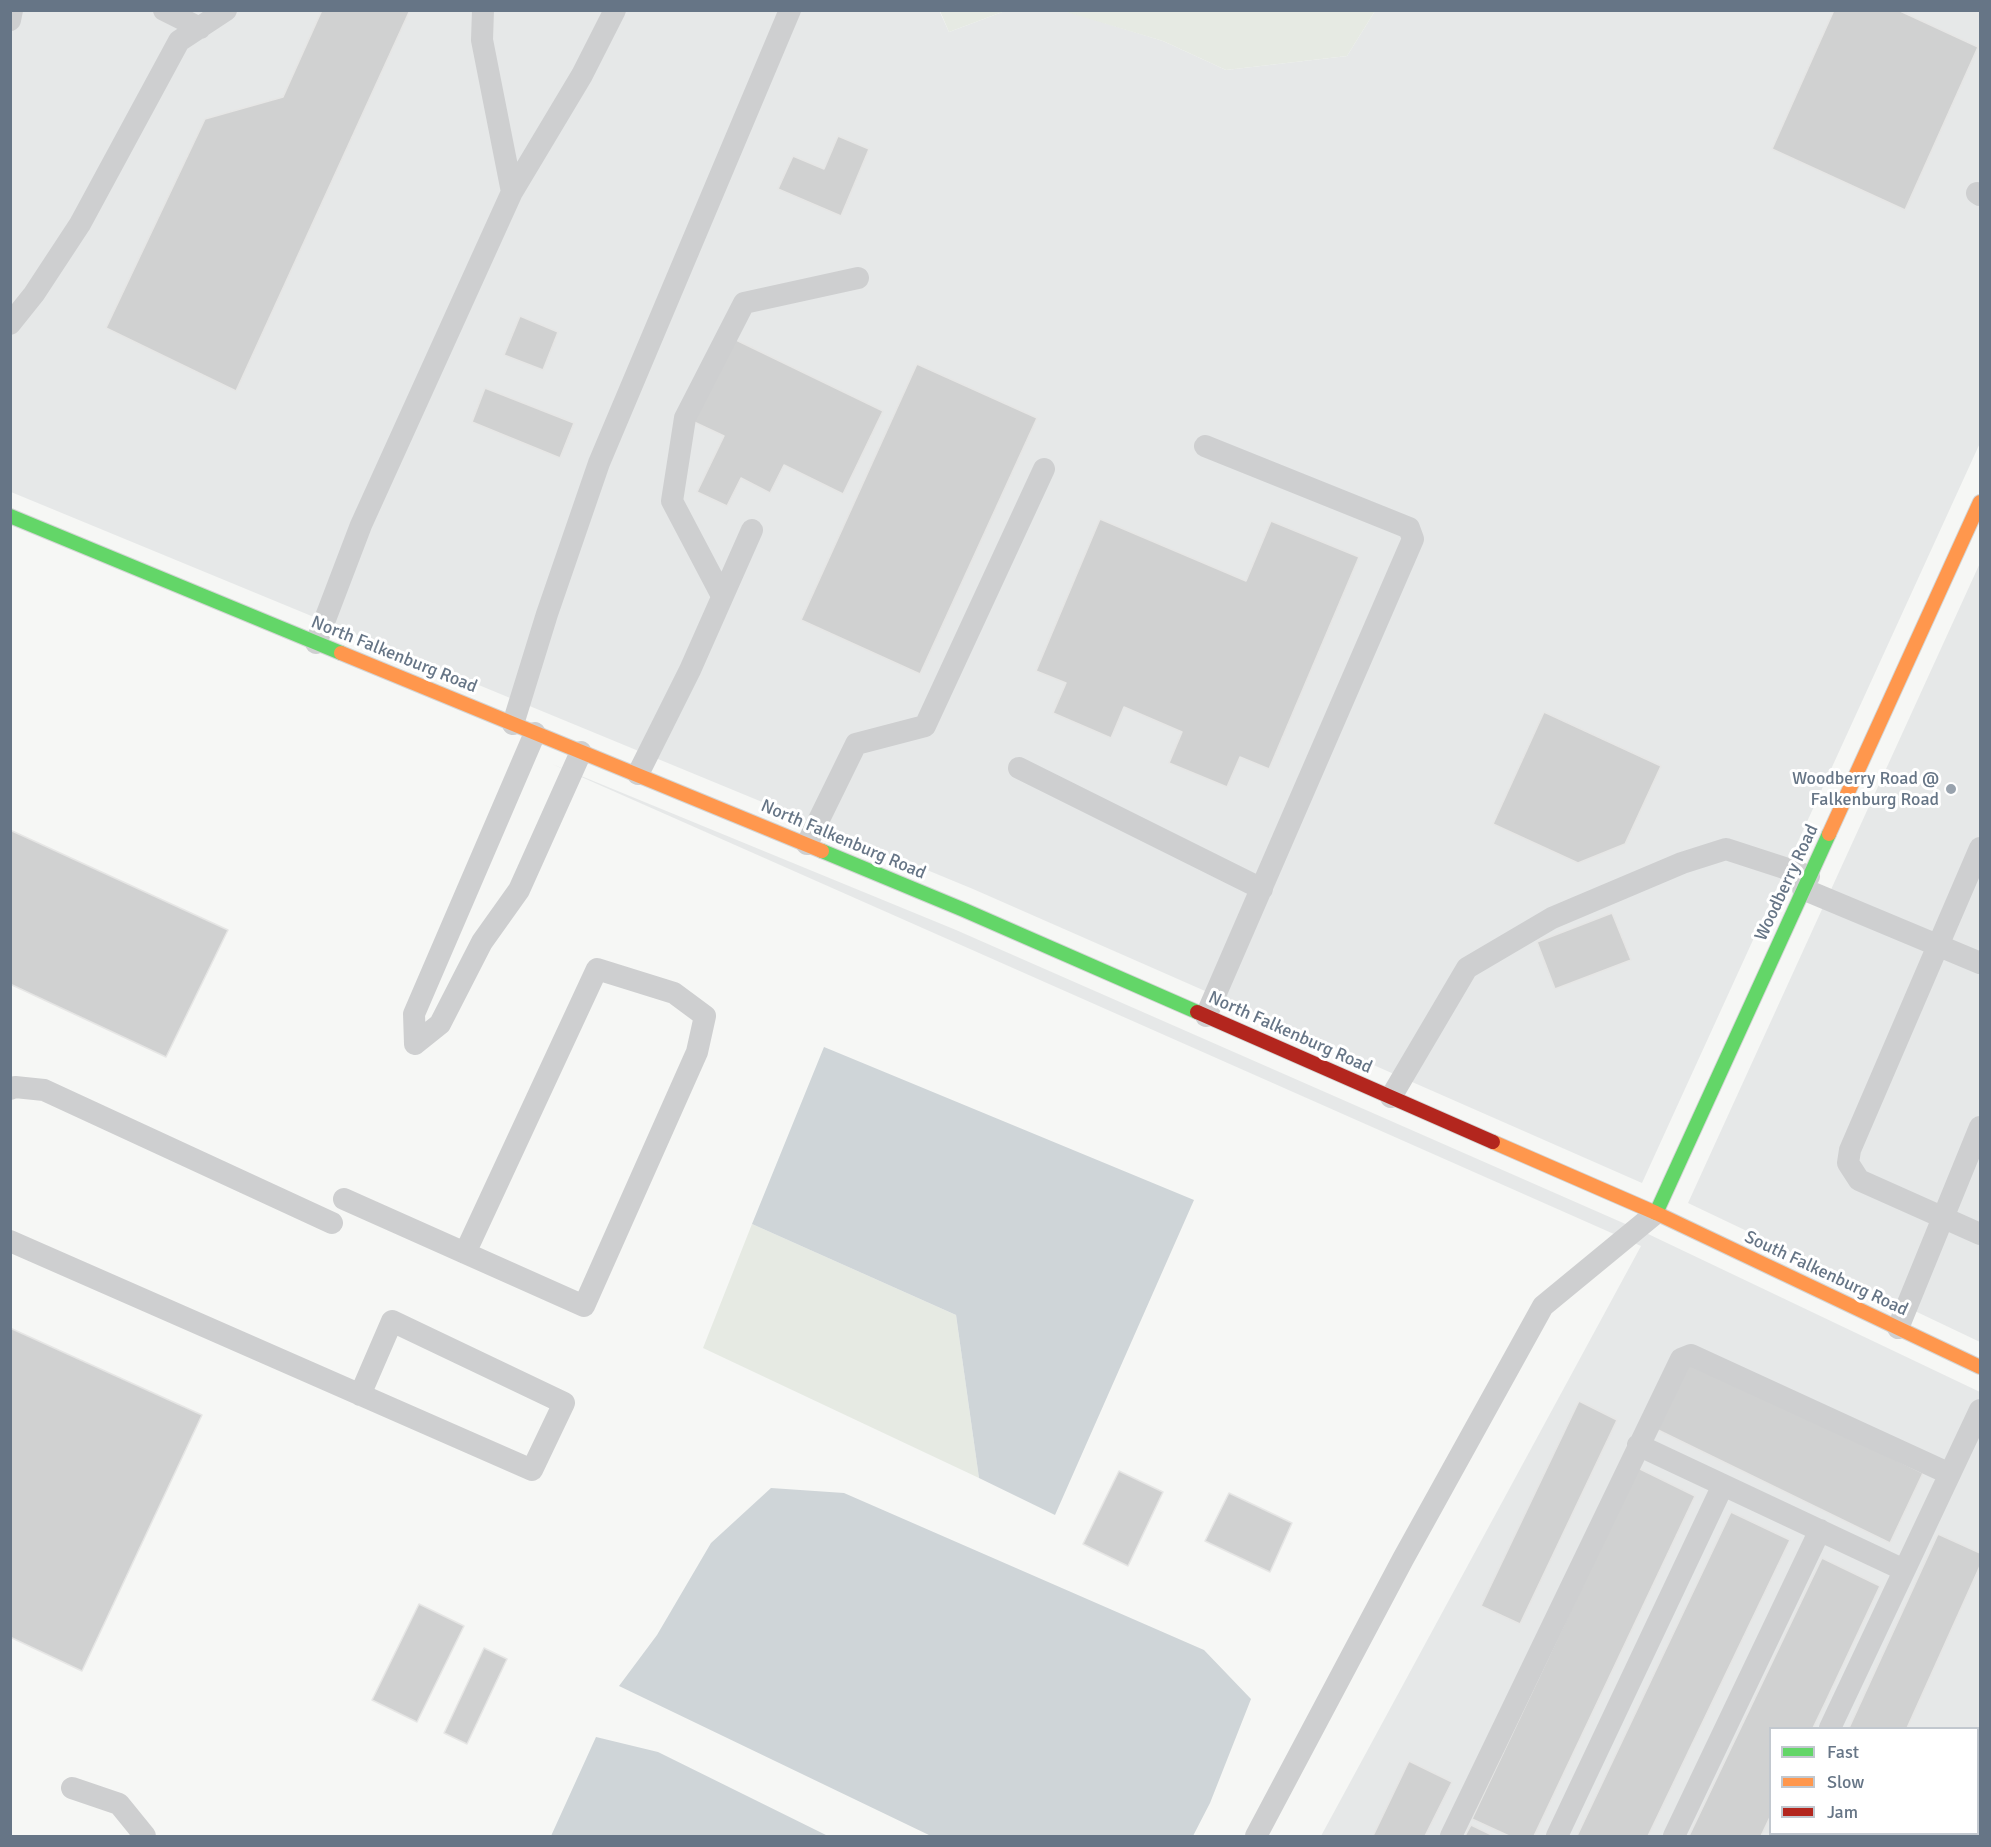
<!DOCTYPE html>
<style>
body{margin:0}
#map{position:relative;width:1991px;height:1847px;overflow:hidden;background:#f6f7f5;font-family:Signika,sans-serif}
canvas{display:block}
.frame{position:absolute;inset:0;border:12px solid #667586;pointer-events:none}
.legend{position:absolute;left:1769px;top:1727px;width:210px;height:108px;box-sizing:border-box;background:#fff;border:2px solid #c2c8cf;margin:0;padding:8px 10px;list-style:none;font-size:18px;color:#667586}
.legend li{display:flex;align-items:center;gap:12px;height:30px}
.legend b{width:30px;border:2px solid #c2c8cf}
</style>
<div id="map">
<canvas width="1991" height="1847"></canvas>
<div class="frame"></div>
<ul class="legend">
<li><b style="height:8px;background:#63d668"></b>Fast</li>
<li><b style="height:8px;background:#ff974d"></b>Slow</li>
<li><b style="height:8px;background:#b3261e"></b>Jam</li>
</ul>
</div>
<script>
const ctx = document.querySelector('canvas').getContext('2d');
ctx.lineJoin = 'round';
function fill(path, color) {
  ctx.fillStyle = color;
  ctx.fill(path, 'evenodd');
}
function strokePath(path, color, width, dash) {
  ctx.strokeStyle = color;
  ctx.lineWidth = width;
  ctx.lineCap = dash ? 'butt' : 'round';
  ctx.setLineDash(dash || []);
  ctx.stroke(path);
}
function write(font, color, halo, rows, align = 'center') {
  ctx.font = font + ' Signika,sans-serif';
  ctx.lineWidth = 6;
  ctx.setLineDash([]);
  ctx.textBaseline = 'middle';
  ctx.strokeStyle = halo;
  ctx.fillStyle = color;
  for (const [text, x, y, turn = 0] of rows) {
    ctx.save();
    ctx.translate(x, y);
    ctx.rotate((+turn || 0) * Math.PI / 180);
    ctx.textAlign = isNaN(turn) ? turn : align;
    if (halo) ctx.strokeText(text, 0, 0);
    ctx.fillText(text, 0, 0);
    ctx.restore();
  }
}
const built = new Path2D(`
 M939,10L949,32L1005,11L1063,10L1163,41L1226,70L1347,56L1375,11H1980V443L1642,1183L973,889L11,492L10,11Z
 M1980,563V1342L1688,1203Z
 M552,764L956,930L1646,1233L1980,1392V1836H1321L1641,1246ZM1770,1728H1978V1834H1770Z`);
const green = new Path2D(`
 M940,11H939H1005L949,32Z
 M1063,11L1375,10V11L1347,56L1226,70L1163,41Z
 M752,1224L956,1315L979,1478L703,1348Z`);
const water = new Path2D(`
 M824,1047L1194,1200L1055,1515L979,1478L956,1315L752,1224Z
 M771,1488L844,1493L1204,1650L1251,1699L1210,1803L1193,1836H931L619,1686L657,1635L711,1543Z
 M596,1737L658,1752L828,1836H551Z`);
const building = new Path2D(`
 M322,10H410L236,391L106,328L205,119L283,97Z
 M1834,10H1898L1978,47L1905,210L1772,149Z
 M838,136L869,149L841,216L778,189L793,156L824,169Z
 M520,316L558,332L543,370L504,355Z
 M734,339L883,411L843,494L784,465L770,493L741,478L727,506L697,492L724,436L694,422Z
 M917,364L1037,418L920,674L801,620Z
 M485,388L574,423L560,458L472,422Z
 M1100,519L1246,581L1271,521L1359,557L1269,769L1240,757L1227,787L1169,763L1182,732L1124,707L1111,738L1053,713L1066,683L1036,671Z
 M1544,712L1661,766L1625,844L1578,863L1493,824Z
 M10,830L228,930L166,1057L10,984Z
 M1612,913L1631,960L1555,989L1537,942Z
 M10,1328L202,1415L82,1671L10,1637Z
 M1690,1360L1923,1473L1890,1543L1656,1429Z
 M1579,1401L1617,1420L1520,1624L1481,1606Z
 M1638,1468L1695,1496L1534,1836H1509L1472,1819Z
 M1119,1471L1163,1492L1128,1566L1083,1544Z
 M1229,1493L1292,1523L1270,1572L1205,1541Z
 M1731,1512L1790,1540L1648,1836H1577Z
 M1938,1534L1980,1553V1566L1907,1728H1849Z
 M1822,1558L1880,1586L1826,1701L1813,1728H1770V1817L1761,1836H1689Z
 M419,1604L464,1626L417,1722L372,1700Z
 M484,1648L507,1659L467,1744L444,1733Z
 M1409,1761L1452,1782L1425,1836H1373Z
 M1471,1825L1494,1836H1465Z
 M1802,1834H1859L1858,1836H1801Z`);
const lane = new Path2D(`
 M164,10L200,28
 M10,20L12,10
 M512,192L582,75L615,10
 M1977,193L1980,195
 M10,324L34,294L80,224L179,41L226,10
 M1205,446L1409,528L1413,539L1206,1016
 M722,596L672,501L685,418L744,303L858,278
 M316,643L361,525L512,192L482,40L483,10
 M513,724L547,614L599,463L790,10
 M1019,768L1262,889
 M638,774L690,670L752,530
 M807,844L856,744L925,726L1044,469
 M1980,848L1850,1150L1848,1163L1859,1180L1980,1234
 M1803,889L1980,963
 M415,1044L440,1024L482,942L519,890L581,752
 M415,1044L414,1014L535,733
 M10,1089L15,1087L44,1090L332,1223
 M1391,1097L1467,968L1552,918L1682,863L1726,849L1809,876
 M344,1199L584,1306L697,1052L705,1016L674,993L597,969L465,1253
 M10,1241L532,1470L564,1403L392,1321L360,1395
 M1898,1328L1980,1127
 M1638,1445L1904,1570
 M1830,1728L1980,1410
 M72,1788L119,1804L145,1836
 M1256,1836L1403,1559L1543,1306L1656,1213
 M1451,1836L1681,1359L1691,1355L1950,1474
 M1557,1836L1723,1485
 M1674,1836L1820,1530
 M1780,1836L1781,1834`);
const fast = new Path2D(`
 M10,516L341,653
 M822,851L964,910L1197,1012
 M1656,1213L1829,834`);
const slow = new Path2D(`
 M341,653L822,851
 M1829,834L1980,502
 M1493,1142L1656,1213L1980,1367`);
const jam = new Path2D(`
 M1197,1012L1493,1142`);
const markers = [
 [1951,789,6,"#98a2ad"]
];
const streetNames = [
 ["North Falkenburg Road",394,655,22],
 ["North Falkenburg Road",843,840,23],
 ["Woodberry Road",1787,883,-65],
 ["North Falkenburg Road",1290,1033,24],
 ["South Falkenburg Road",1826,1274,25]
];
const poiNames = [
 ["Woodberry Road @",1939,779],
 ["Falkenburg Road",1939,800]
];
fill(built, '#e6e8e8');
fill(green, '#e6eae3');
fill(water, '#cfd5d8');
fill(building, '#d0d1d1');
strokePath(building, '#e6e6e5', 1.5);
strokePath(fast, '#d3d5d5', 16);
strokePath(slow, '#d3d5d5', 16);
strokePath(jam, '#d3d5d5', 16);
strokePath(lane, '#cecfd0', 22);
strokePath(fast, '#63d668', 14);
strokePath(slow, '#ff974d', 14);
strokePath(jam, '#b3261e', 14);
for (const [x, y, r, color] of markers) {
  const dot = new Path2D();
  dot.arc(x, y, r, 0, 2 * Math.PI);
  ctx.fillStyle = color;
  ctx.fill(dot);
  strokePath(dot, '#fff', 2);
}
write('18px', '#667586', '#fff', streetNames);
write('18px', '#667586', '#fff', poiNames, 'right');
</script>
